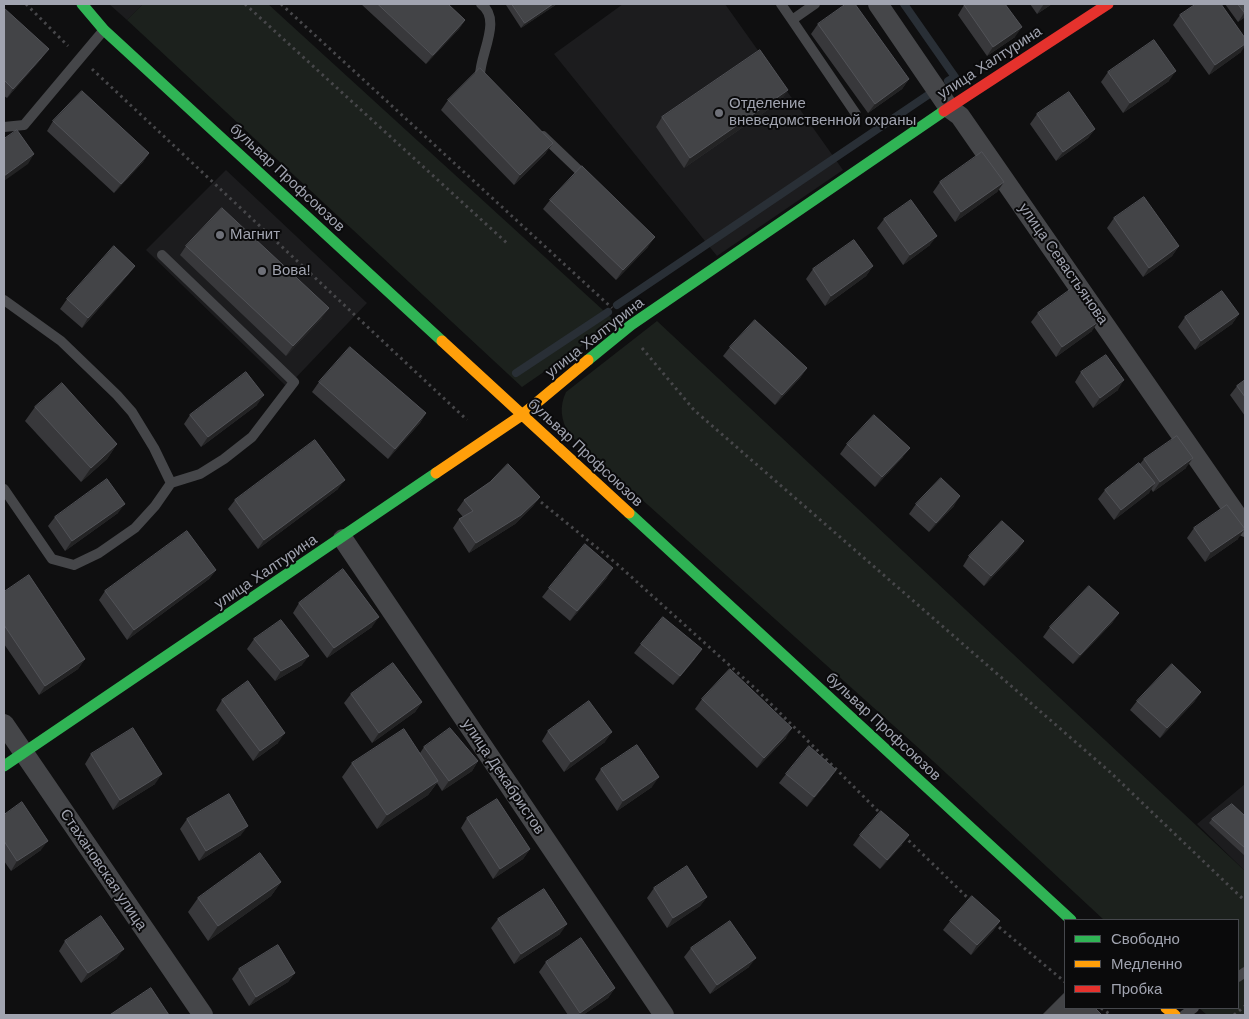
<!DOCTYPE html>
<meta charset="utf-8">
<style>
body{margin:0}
#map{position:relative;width:1249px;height:1019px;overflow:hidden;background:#0f0f10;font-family:Helvetica,sans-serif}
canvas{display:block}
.frame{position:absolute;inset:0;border:5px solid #a1a4b0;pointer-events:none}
.legend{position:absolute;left:1064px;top:919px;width:175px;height:90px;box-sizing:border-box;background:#0a0a0b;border:1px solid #46484d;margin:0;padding:6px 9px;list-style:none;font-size:15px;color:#a1a4b0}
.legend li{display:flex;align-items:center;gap:10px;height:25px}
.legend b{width:25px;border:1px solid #46484d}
</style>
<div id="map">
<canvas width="1249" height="1019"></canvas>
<div class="frame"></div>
<ul class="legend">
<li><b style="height:6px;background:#30b455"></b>Свободно</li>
<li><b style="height:6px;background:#ff9f0a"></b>Медленно</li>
<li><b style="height:6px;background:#e5322d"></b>Пробка</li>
</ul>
</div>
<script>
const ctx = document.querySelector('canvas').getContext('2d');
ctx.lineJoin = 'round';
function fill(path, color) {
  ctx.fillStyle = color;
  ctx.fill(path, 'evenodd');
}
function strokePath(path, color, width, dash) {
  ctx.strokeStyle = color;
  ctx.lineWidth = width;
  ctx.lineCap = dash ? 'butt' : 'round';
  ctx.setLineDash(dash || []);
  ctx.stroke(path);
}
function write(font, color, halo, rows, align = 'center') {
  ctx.font = font + ' Helvetica,sans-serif';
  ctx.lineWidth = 4;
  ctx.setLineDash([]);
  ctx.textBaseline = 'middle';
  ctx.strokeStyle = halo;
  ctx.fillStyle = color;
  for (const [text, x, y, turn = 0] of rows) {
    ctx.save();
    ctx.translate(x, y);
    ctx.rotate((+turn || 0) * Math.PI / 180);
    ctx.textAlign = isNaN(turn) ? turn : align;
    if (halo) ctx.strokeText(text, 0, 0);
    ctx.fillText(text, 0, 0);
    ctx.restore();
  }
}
const built = new Path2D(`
 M109,4H143L127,20Z
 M623,4H725L843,170L717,256L554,54Z
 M226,170L367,303L287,387L146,250Z
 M1245,784V871L1197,824Z`);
const green = new Path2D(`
 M143,4H268L616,322L522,387L127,20Z
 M657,321L1245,871V1015H1207L1199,1008H1238V920H1104L933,761L569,434C561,420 559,407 566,392Z`);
const stream = new Path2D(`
 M904,4L955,77L948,81
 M617,305L928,95
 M516,373L608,312`);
const path = new Path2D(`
 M26,4L68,46
 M245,4L509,245
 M281,4L612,308
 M92,69L467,420
 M642,348L694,410L1110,772L1245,901
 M536,498L617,564L758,691L881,814
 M904,836L971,901
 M994,923L1065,982
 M1101,1008L1111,1015
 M1234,1015L1245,1006`);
const lane = new Path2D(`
 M481,4C503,20 479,55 480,77L483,79
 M781,4L792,20L815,4
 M792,20L856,114
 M4,127L24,125L103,31
 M543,136L588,179
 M4,300L61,341L117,395L132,412L154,448L171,483
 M4,489L52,559L74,565L99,553L135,528L155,506L171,483L200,474L224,459L252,437L294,382L162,255
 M1238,977L1245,972
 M1184,1015L1194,1008`);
const street = new Path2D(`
 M878,4L949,108L960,116L1245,527
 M343,539L664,1015
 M4,724L203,1015`);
const fast = new Path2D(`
 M82,4L104,30L442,341
 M588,360L631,325L944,111
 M629,513L1071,920
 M4,766L436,473`);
const slow = new Path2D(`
 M442,341L629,513
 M436,473L522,415L588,360
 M1166,1008L1175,1015`);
const jam = new Path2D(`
 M944,111L1108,4`);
const wall = new Path2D(`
 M361,4H448L465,20L459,29L426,64Z
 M507,4H557L521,28L506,5Z
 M1030,4H1052L1037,14Z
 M1225,4H1245V17L1238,22Z
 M964,5L1015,37L987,56L958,15Z
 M4,8L42,58L7,98L4,96Z
 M1180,15L1241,52L1209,75L1173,25Z
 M818,24L909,79L902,89L868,113L811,34Z
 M1108,72L1169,81L1123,113L1101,82Z
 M448,100L546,153L514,185L441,110Z
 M782,100L684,168L656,127L662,117Z
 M1037,114L1095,129L1088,138L1056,161L1030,124Z
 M53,121L149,153L143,162L114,193L47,131Z
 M940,182H1004L997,192L955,222L933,192Z
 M550,200L648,247L616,280L543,209Z
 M1114,218L1179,246L1172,256L1143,277L1107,228Z
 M884,219L930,245L903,265L877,228Z
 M186,246L322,318L286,356L180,255Z
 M135,266L128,275L82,328L60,309L67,299Z
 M873,266L866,276L825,306L806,279L813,269Z
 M1038,313L1092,331L1056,357L1031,322Z
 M1239,314L1232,324L1195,350L1178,327L1185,317Z
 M730,347L807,368L800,378L775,405L723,356Z
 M1081,372L1118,390L1093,408L1075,382Z
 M1245,380V416L1230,395L1237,386Z
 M319,382L426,413L420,423L388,459L312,392Z
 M257,405L201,447L184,424L190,415Z
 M35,407L117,444L107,459L81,482L25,421Z
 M847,444L903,457L875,487L840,454Z
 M1144,459L1186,468L1153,492L1151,489L1149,493L1114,520L1098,499L1105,490L1140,464Z
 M338,489L258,549L228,509L235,500Z
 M540,497L533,506L515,524L469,553L453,528L459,519L463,517L457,510L464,500Z
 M916,504L954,506L929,532L909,514Z
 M118,513L65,551L48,526L55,517Z
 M1194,528L1238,539L1205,562L1187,538Z
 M1024,541L1017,551L984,586L963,566L969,556Z
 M216,570L209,579L127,640L99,600L105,591Z
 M607,578L570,621L542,597L549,588Z
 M4,592L85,659L78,669L39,695L4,644Z
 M299,603L372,627L327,658L293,613Z
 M1119,613L1112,623L1073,664L1043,637L1050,627Z
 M254,639L302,665L275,681L247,649Z
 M641,644L695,659L673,685L634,653Z
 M1201,692L1194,702L1160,738L1130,710L1137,701Z
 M351,694L422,702L415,712L372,743L344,703Z
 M702,699L786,738L757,768L695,709Z
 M222,700L278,743L253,761L216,710Z
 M548,731L605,742L564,772L542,741Z
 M424,747L478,761L472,771L442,791L437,783L428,795L377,829L342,777L352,763L420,753Z
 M91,754L155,784L113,810L85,764Z
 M601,769L652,787L617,811L595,779Z
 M786,774L830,779L807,807L779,783Z
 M4,815L41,850L11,871L4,861Z
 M1245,816V856L1209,823L1212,819Z
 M467,818L530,849L523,859L493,879L461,828Z
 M187,819L241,835L199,861L180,829Z
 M860,835L902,845L880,869L853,845Z
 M281,882L271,896L208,941L188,912L198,898Z
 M654,888L707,897L700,906L667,928L647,898Z
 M498,919L560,934L514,964L491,928Z
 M950,921H1000L993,931L971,955L943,930Z
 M65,941L117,958L81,983L59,951Z
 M691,948L749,967L710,994L684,957Z
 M546,962L615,988L608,998L583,1015H568L539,972Z
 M239,969L295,973L288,982L249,1006L232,979Z`);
const shadedWall = new Path2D(`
 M553,4H557L521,28L525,23Z
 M1044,4H1052L1037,14Z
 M1245,12V17L1238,22Z
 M465,20L459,29L426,64L433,55Z
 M1022,27L1015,37L987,56L993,47Z
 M1245,44V46L1241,52L1209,75L1215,65Z
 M49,49L42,58L7,98L13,89Z
 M1176,71L1169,81L1123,113L1130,103Z
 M909,79L902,89L868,113L875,104Z
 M788,90L782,100L684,168L690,158Z
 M1095,129L1088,138L1056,161L1063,152Z
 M553,143L546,153L514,185L520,175Z
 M149,153L143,162L114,193L121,184Z
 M34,154L28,164L4,181V176Z
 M1004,182L997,192L955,222L961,212Z
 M937,236L930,245L903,265L910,255Z
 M655,237L648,247L616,280L623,270Z
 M1179,246L1172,256L1143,277L1149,268Z
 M135,266L128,275L82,328L88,318Z
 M873,266L866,276L825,306L831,296Z
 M329,308L322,318L286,356L293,346Z
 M1239,314L1232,324L1195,350L1201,341Z
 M1098,322L1092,331L1056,357L1062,347Z
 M807,368L800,378L775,405L782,395Z
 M1124,380L1118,390L1093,408L1100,398Z
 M264,395L257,405L201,447L208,437Z
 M426,413L420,423L388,459L395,449Z
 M117,444L107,459L81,482L91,468Z
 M910,448L903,457L875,487L882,477Z
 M1193,458L1186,468L1153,492L1160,482Z
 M345,480L338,489L258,549L264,540Z
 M1155,483L1149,493L1114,520L1121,510Z
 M960,496L954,506L929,532L936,523Z
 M540,497L533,506L515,524L469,553L476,543Z
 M125,504L118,513L65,551L72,541Z
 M1245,529L1238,539L1205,562L1211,552Z
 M1024,541L1017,551L984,586L991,576Z
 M613,568L607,578L570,621L577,611Z
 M216,570L209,579L127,640L134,630Z
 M1119,613L1112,623L1073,664L1080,655Z
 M379,617L372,627L327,658L334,648Z
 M702,649L695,659L673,685L680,676Z
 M309,656L302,665L275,681L281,671Z
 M85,659L78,669L39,695L45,686Z
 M1201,692L1194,702L1160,738L1167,728Z
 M422,702L415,712L372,743L379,733Z
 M792,728L786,738L757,768L764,758Z
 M612,732L605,742L564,772L571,762Z
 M285,733L278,743L253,761L260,751Z
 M478,761L472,771L442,791L449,781Z
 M836,770L830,779L807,807L814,797Z
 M162,774L155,784L113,810L120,800Z
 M659,777L652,787L617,811L623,801Z
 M438,781L428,795L377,829L387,815Z
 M248,826L241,835L199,861L206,851Z
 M909,835L902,845L880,869L887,860Z
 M48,841L41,850L11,871L17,861Z
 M530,849L523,859L493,879L500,869Z
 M281,882L271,896L208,941L218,926Z
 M707,897L700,906L667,928L673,918Z
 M1000,921L993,931L971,955L977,945Z
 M567,924L560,934L514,964L521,954Z
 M124,949L117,958L81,983L88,973Z
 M756,958L749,967L710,994L717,985Z
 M295,973L288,982L249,1006L256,997Z
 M615,988L608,998L583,1015H578L580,1013Z`);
const building = new Path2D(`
 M378,4H448L465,20L433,55Z
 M512,4H553L525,23Z
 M846,4H855L909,79L875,104L818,24Z
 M967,4H1005L1022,27L993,47L964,5Z
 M1196,4H1221L1245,38V44L1215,65L1180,15Z
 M1238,4H1245V13Z
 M4,8L49,49L13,89L4,80Z
 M1154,40L1176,71L1130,103L1108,72Z
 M760,50L788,90L690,158L662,117Z
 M480,68L553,143L520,175L448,100Z
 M82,91L149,153L121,184L53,121Z
 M1069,92L1095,129L1063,152L1037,114Z
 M17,130L34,154L4,176V139Z
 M982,152L1004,182L961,212L940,182Z
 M582,166L655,237L623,270L550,200Z
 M1144,197L1179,246L1149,268L1114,218Z
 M911,200L937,236L910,255L884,219Z
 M222,208L329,308L293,346L186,246Z
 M854,240L873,266L831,296L813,269Z
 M114,246L135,266L88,318L67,299Z
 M1074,287L1098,322L1062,347L1038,313Z
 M1222,291L1239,314L1201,341L1185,317Z
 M755,320L807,368L782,395L730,347Z
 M350,347L426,413L395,449L319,382Z
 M1106,355L1124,380L1100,398L1081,372Z
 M246,372L264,395L208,437L190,415Z
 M1245,380V397L1237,386Z
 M62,383L117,444L91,468L35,407Z
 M874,415L910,448L882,477L847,444Z
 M1177,436L1193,458L1160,482L1144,459Z
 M315,440L345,480L264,540L235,500Z
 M1139,463L1155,483L1121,510L1105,490Z
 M508,464L540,497L521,515L476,543L459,519L473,511L464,500L490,482Z
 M941,478L960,496L936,523L916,504Z
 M107,479L125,504L72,541L55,517Z
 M1227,505L1245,529L1211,552L1194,528Z
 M1002,521L1024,541L991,576L969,556Z
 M187,531L216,570L134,630L105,591Z
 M585,544L613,568L577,611L549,588Z
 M343,569L379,617L334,648L299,603Z
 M29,575L85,659L45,686L4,625V592Z
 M1089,586L1119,613L1080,655L1050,627Z
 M663,617L702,649L680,676L641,644Z
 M281,620L309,656L281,671L254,639Z
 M393,663L422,702L379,733L351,694Z
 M1172,664L1201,692L1167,728L1137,701Z
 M730,669L792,728L764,758L702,699Z
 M248,681L285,733L260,751L222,700Z
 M589,701L612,732L571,762L548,731Z
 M133,728L162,774L120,800L91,754Z
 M450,728L478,761L449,781L424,747Z
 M404,729L438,781L387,815L352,763Z
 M637,745L659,777L623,801L601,769Z
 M809,746L836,770L814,797L786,774Z
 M229,794L248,826L206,851L187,819Z
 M497,799L530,849L500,869L467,818Z
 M22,802L48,841L17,861L4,841V815Z
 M1232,804L1245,816V848L1212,819Z
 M881,811L909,835L887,860L860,835Z
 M260,853L281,882L218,926L198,898Z
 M687,866L707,897L673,918L654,888Z
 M544,889L567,924L521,954L498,919Z
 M972,896L1000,921L977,945L950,921Z
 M101,916L124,949L88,973L65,941Z
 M730,921L756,958L717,985L691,948Z
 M581,938L615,988L580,1013L546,962Z
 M278,945L295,973L256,997L239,969Z
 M151,988L169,1015H110Z
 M1065,993V1008H1095L1102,1015H1043Z`);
const markers = [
 [719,113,5,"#6e7078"],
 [220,235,5,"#6e7078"],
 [262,271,5,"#6e7078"]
];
const streetNames = [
 ["улица Халтурина",990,63,-33],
 ["бульвар Профсоюзов",287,178,43],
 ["улица Севастьянова",1063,264,55],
 ["улица Халтурина",595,338,-38],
 ["бульвар Профсоюзов",585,453,43],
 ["улица Халтурина",266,572,-34],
 ["бульвар Профсоюзов",883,727,43],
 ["улица Декабристов",503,777,56],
 ["Стахановская улица",103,870,56]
];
const poiNames = [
 ["Отделение",729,104],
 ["вневедомственной охраны",729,121],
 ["Магнит",230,235],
 ["Вова!",272,271]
];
fill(built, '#1c1c1e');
fill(green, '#1c211d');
strokePath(stream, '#292f36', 8);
strokePath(path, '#47474a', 3, [2.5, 4]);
strokePath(lane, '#454649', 10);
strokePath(street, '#454649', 20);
strokePath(fast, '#30b455', 11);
strokePath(slow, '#ff9f0a', 11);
strokePath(jam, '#e5322d', 11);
fill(wall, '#38383b');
fill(shadedWall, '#232324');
fill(building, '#434447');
strokePath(building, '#525358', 1);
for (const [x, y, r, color] of markers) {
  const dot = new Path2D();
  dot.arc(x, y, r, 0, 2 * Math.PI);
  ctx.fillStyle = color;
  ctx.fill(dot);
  strokePath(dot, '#0a0a0b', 2);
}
write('15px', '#a1a4b0', '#0a0a0b', streetNames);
write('15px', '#a1a4b0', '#0a0a0b', poiNames, 'left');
</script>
